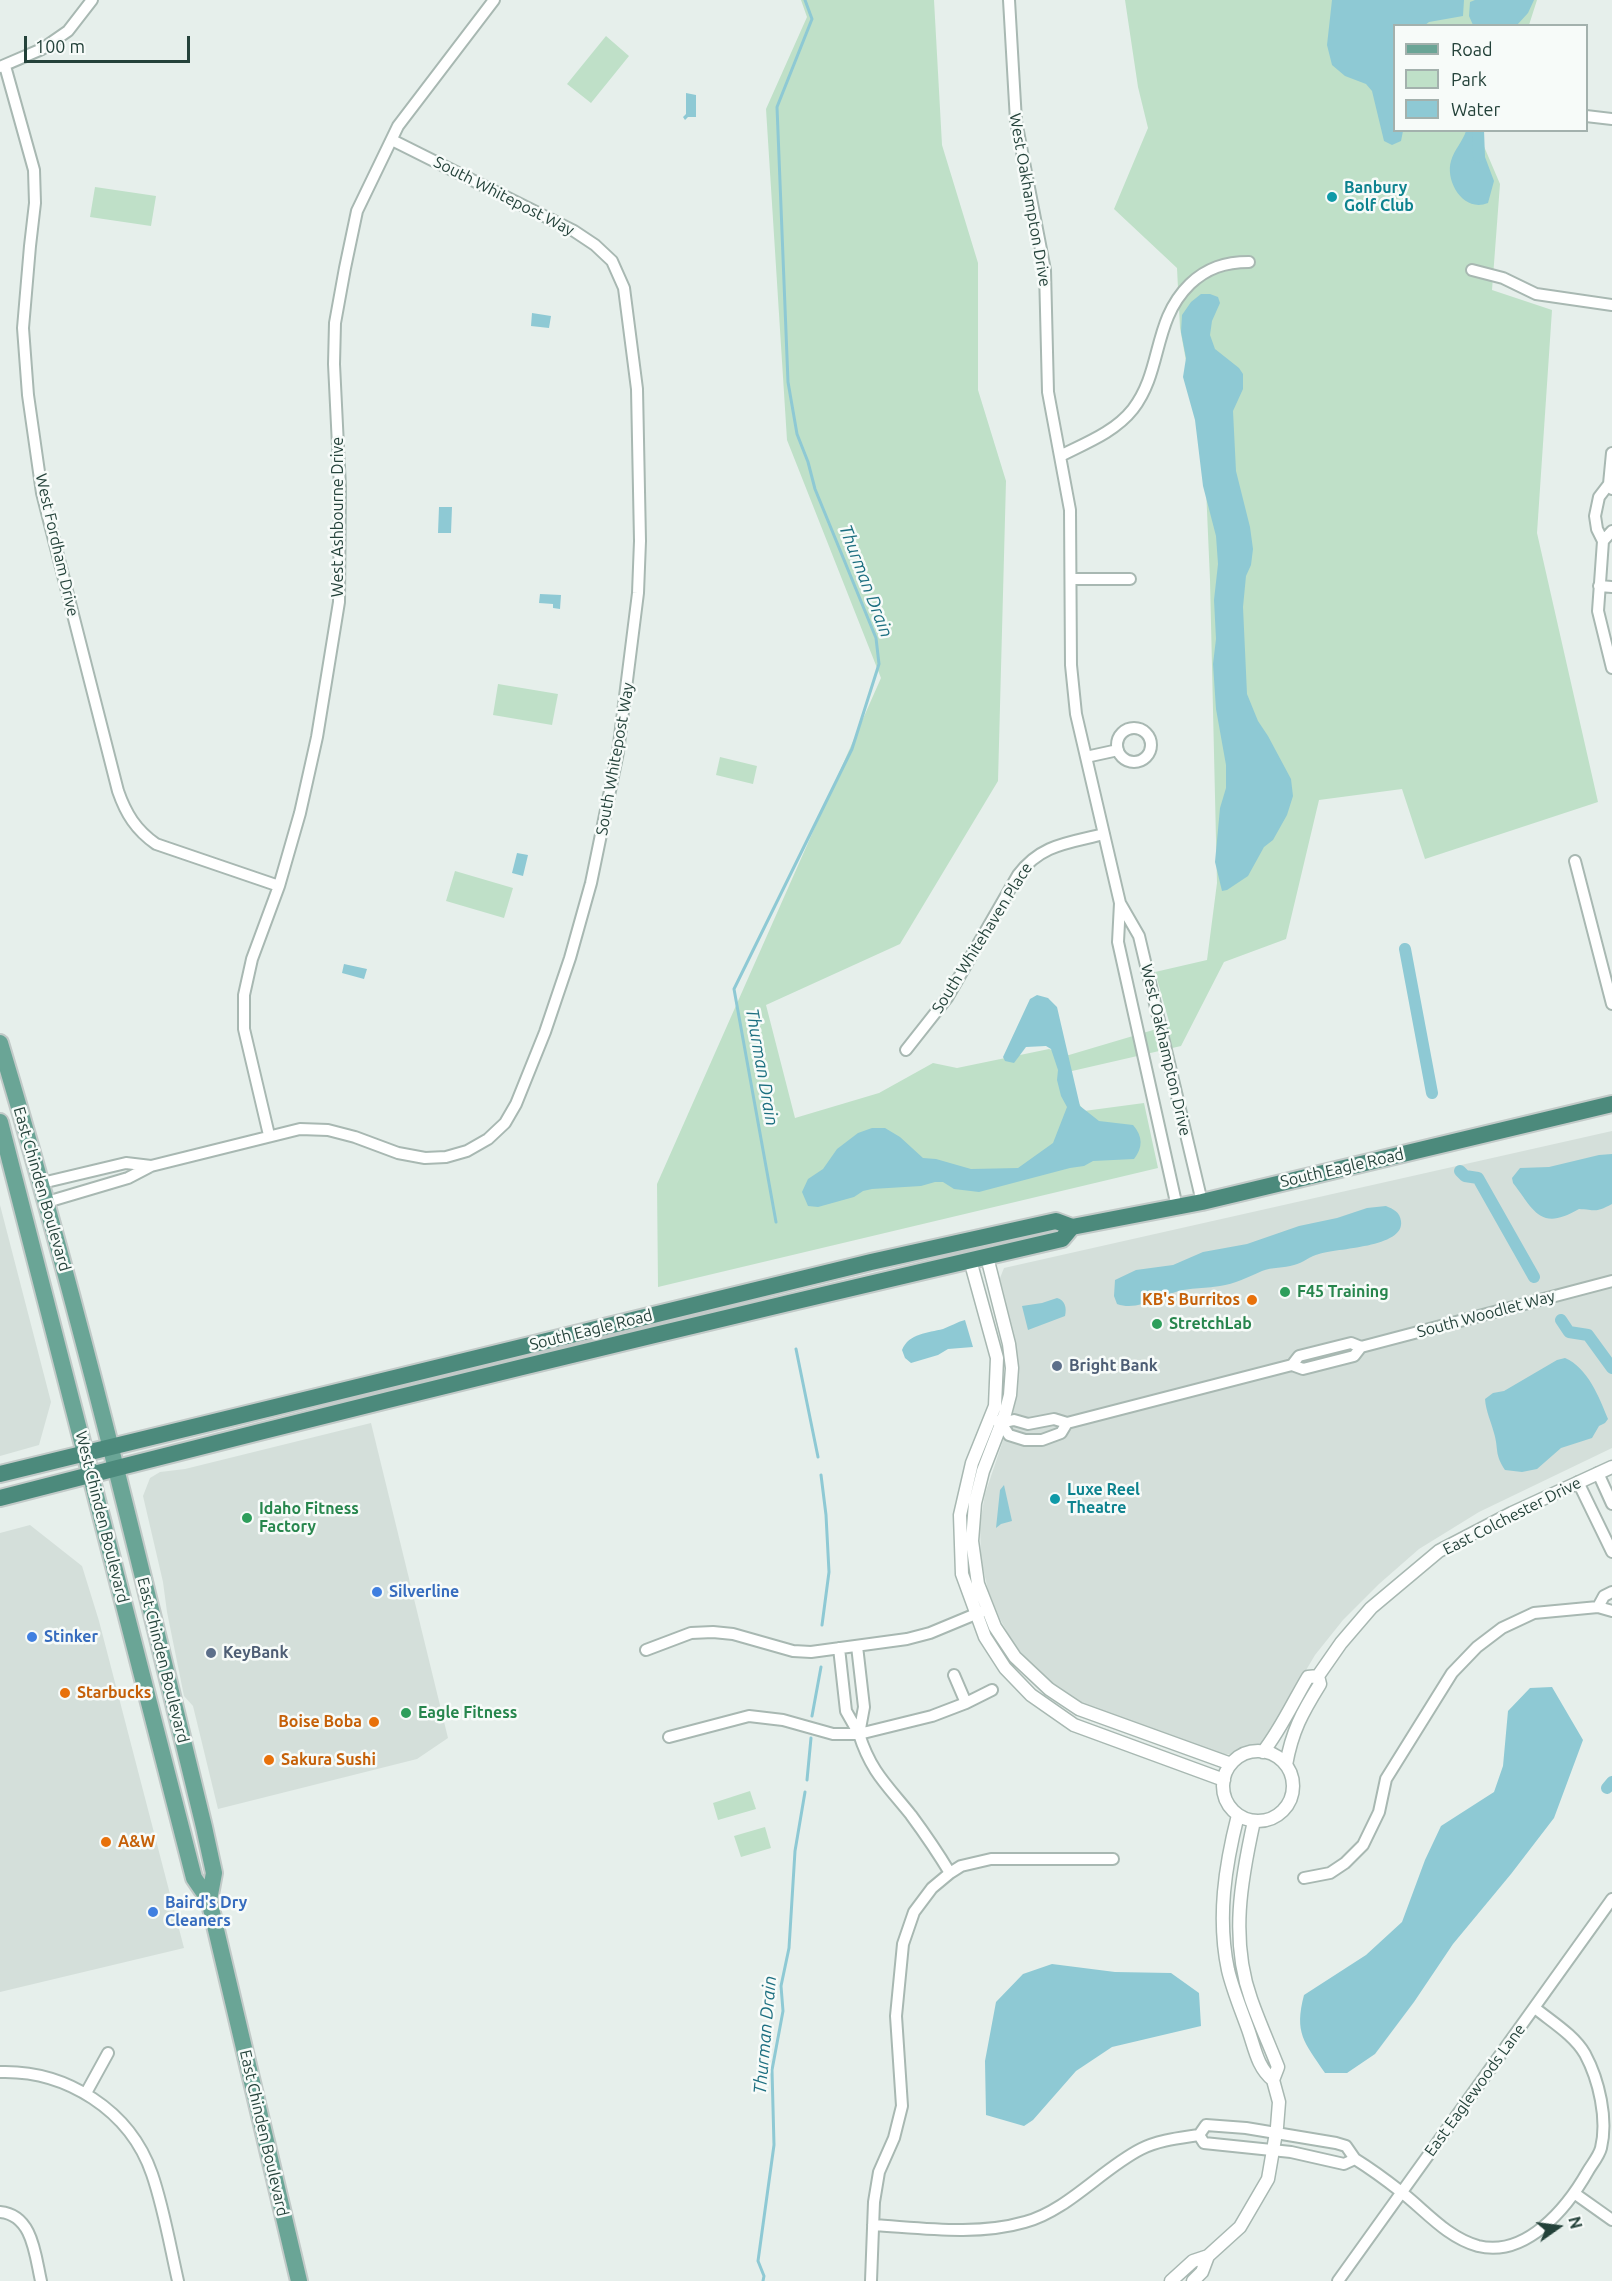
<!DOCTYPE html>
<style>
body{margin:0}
#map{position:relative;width:1612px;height:2281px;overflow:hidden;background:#e6efeb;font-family:Ubuntu,sans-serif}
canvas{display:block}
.legend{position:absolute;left:1393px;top:24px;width:195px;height:108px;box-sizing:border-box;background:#f7fbf9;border:2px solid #a3b1ad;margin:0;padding:8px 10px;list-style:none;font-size:18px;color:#24423a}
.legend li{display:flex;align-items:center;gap:12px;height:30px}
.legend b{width:30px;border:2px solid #a3b1ad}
.north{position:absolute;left:1528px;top:2197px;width:60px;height:60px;-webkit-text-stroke:4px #f7fbf9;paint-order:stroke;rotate:76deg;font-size:16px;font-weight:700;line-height:24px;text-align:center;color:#24423a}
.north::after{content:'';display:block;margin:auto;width:21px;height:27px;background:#24423a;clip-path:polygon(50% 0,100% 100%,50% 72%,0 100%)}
.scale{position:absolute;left:24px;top:36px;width:166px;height:27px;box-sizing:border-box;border:3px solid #24423a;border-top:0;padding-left:8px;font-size:18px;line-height:21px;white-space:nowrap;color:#24423a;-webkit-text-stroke:4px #f7fbf9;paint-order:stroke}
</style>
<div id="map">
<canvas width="1612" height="2281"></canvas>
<ul class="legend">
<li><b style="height:8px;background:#6aa596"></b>Road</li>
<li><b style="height:16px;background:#bfe0c8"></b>Park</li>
<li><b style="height:16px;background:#8ec9d4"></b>Water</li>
</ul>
<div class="north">N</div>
<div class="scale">100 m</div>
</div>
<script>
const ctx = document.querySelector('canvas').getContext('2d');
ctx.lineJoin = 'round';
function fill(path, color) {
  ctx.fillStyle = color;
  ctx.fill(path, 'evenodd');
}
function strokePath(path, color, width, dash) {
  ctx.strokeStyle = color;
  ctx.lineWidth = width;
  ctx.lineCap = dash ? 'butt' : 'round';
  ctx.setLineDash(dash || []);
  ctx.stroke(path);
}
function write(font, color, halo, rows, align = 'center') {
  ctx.font = font + ' Ubuntu,sans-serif';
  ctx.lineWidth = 5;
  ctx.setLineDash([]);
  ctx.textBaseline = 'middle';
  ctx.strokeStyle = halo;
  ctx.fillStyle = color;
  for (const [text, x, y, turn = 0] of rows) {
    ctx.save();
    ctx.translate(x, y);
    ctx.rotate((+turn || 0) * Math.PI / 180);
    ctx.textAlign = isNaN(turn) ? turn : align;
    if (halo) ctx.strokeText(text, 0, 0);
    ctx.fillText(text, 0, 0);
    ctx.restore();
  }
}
const built = new Path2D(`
 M1612,1131V1448L1479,1512L1419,1549L1379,1584L1343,1620L1315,1655L1286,1704L1274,1730L1263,1742L1252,1748L1233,1754L1214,1755L1093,1709L1061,1691L1038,1672L1013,1643L1000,1619L988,1590L981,1559L980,1524L985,1494L1014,1408L1018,1383L1017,1354L1001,1294L1000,1278L1004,1268Z
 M0,1205L51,1402L39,1445L0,1456Z
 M371,1423L448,1738L417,1759L218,1809L193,1706L184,1696L167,1612L163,1582L143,1496L150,1478L160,1472L185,1469Z
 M30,1525L82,1566L99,1621L184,1948L0,1992V1533Z`);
const green = new Path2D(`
 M801,0H934L942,145L978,263V390L1006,481L998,781L900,944L766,1005L795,1118L879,1093L933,1063L957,1068L1049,1049L1069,1055L1170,1025L1155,972L1207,960L1217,883L1210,580L1205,465L1180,328L1177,268L1114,209L1148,128L1138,87L1125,0H1537L1529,25L1394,26V130L1481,131L1480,137L1500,184L1492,290L1552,310L1537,533L1598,802L1425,859L1402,789L1319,800L1286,939L1224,962L1181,1046L1059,1074L1084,1111L1144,1103L1158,1168L658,1287L657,1184L881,678L787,440L766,109L807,17Z
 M606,36L629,56L591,103L567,84Z
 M95,187L156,196L151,226L90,217Z
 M498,684L558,694L552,725L493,715Z
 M720,757L757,766L753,784L716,775Z
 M455,871L513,888L504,918L446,901Z
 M750,1791L756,1809L718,1820L713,1803Z
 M765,1827L771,1848L741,1857L734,1836Z`);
const water = new Path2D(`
 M1332,0H1464L1463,16L1429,22L1425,25L1394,26V130L1403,131L1401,141L1392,145L1384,141L1372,91L1366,84L1345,76L1332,65L1327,45Z
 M1475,0H1534L1528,13L1517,25H1473L1469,16L1470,2Z
 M686,93L696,95V117H688L685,120L683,117L686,114Z
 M1466,131H1477L1479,141L1494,181L1488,203C1463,213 1445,181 1451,161C1454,150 1463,141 1466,131Z
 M1201,294H1210L1218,297L1220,303L1212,321L1210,335L1215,349L1239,368L1243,374V389L1233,411L1236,471L1250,527L1253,549L1251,565L1246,576L1243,607L1247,694L1258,721L1268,736L1291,779L1293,796L1287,815L1273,840L1264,847L1248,876L1227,890L1222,891L1215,862L1220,808L1226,788V765L1216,709L1213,664L1216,639L1214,600L1218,564L1216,536L1203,486L1195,420L1183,377L1186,358L1181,332L1182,315L1191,302Z
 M532,313L551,316L549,328L531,326Z
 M439,507H452L451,533H438Z
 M540,594L561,595L560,609L553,608V604L539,603Z
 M517,853L528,855L523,876L512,873Z
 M344,964L367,969L364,979L342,973Z
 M1037,995L1048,998L1057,1007L1080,1106L1099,1121L1133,1125C1143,1136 1143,1148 1134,1159L1093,1161L1084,1166L1070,1168L979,1192L954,1189L943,1182H935L921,1186L872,1189L863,1191L854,1197L818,1207L808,1206L802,1192L808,1179L823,1169L837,1149L858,1133L872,1128H885L900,1137L923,1158L936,1159L971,1169L1018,1168L1053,1143L1067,1107L1061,1096L1057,1080L1058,1070L1051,1049L1046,1046L1026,1047L1014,1063L1005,1061L1003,1057L1030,999Z
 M1612,1154V1204C1595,1213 1597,1210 1579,1209C1540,1232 1534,1210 1513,1183L1512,1178L1520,1168L1549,1167L1599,1155Z
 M1386,1206C1393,1209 1400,1212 1401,1221C1405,1248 1336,1248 1319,1254C1310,1256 1303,1263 1294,1265C1284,1268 1272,1267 1262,1271C1249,1277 1234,1284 1220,1286C1208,1288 1195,1288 1183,1290C1162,1294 1139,1312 1117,1304L1114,1296L1115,1280L1136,1270L1173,1265L1203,1252L1247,1244L1299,1226L1337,1218L1367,1208Z
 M1057,1298C1065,1300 1067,1308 1065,1316L1028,1330L1022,1306L1042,1303Z
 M965,1320L973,1347L948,1349L938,1355L911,1363L905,1358L902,1350C909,1333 928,1333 943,1329C951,1326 957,1322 965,1320Z
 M1565,1358C1588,1368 1599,1397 1608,1419L1605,1423L1599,1426L1592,1438L1561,1448L1537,1469L1522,1472L1505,1470C1494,1453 1499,1450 1494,1433C1491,1421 1486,1412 1485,1399L1493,1393L1504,1391L1557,1360Z
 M1004,1485L1012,1521L1001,1524L996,1528L1000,1490Z
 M1552,1687L1583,1740L1554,1818L1511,1874L1453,1944L1414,2002L1375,2054L1347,2073H1325C1304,2042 1294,2033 1304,1995L1366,1955L1402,1922L1425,1860L1441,1826L1494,1792L1503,1766L1508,1711L1530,1688Z
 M1052,1964L1115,1972L1171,1973L1199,1993L1201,2026L1112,2047L1076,2071L1033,2120L1024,2126L986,2115L985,2061L996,2002L1023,1974Z`);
const stream = new Path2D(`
 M776,1222L734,989L852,749L879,664L876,638L815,489L808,462L797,434L788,382L777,107L812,19L805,0
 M796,1349L818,1457
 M821,1475L826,1515L829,1572L822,1625
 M812,1716L821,1667
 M807,1780L811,1738
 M763,2281L764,2276L758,2261L774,2145L772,2070L783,2011L781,1986L789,1948L795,1851L805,1792`);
const canal = new Path2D(`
 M1478,130L1479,157
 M1405,949L1432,1093
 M1460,1171L1465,1176L1478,1178L1534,1277
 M1561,1320L1569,1332L1588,1335L1612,1368
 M1607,1788L1612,1782`);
const minor = new Path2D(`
 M1009,0L1016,121L1045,270L1048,392L1070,510L1071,665L1076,714L1120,903
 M5,66L34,170L35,203L30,246L23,328L28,395L42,493L118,791C126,814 136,830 156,844L279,886
 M0,67L42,49L68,31L92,0
 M1586,116L1612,119
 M1472,270L1503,278L1536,294L1612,305
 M1612,453L1609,484L1612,489
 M1060,456C1086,443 1115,432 1133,409C1163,370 1152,321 1190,284C1207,268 1225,262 1249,262
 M1609,484L1599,497L1595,516L1597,529L1603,541L1598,611L1612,668
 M1603,541L1612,531
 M1071,579H1130
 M1599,586L1612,587
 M1117 745a17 17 0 1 1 34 0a17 17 0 1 1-34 0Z
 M1086,757L1118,750
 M1575,861L1612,1004
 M906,1050L947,998L1018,875C1041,844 1069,843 1104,834
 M269,1135L244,1029V995L252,959L279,886L300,813L317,737L339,602L340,487L334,364L335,323L345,268L357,211L398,126L494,0
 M42,1183L126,1163L151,1166
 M47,1202L128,1178L151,1166L300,1129L328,1130L355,1137L398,1153L425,1158L446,1157L467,1151L488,1139L505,1123L516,1104L545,1032L570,958L591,883L618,752L638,593L640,541L637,389L624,288L612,261L595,245L574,231L392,140
 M1177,1207L1118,942L1120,903L1139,936L1202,1202
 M1292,1365L1299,1356L1351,1343L1361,1347
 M997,1421L1001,1423L1014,1420L1028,1424L1054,1419L1067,1423L1061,1433L1042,1440H1025L1009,1435L1001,1423
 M1067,1423L1292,1365L1303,1369L1354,1356L1361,1347L1612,1281
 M1598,1473L1612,1504
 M1578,1482L1612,1552
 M1612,1592L1604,1596L1598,1607L1612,1611
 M839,1648L846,1711L859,1734L864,1707L857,1646
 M646,1650L691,1633L713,1632L733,1634L793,1651L811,1652L907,1639L930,1633L983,1611
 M954,1675L966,1703
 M859,1734C871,1772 887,1785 911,1815C925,1834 938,1853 950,1873L932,1888L914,1912L903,1944L896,2016L902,2106L894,2138L879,2172L874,2202L871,2281
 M669,1737L749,1716L783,1720L833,1734H859L932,1716L966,1703L992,1690
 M950,1873L961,1866L991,1859H1113
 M1304,1878L1330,1873L1345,1863L1363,1845L1379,1812L1386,1779L1452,1673L1477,1647L1502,1628L1534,1613L1598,1607
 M0,2072C66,2070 130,2110 152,2174C164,2209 170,2246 178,2281
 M86,2093L108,2053
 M1206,2125L1246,2128L1336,2143L1346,2146L1355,2159L1344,2164L1291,2152L1204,2143L1199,2135Z
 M1355,2159C1371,2169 1386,2180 1400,2191C1425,2210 1446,2237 1478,2246C1526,2258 1567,2208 1588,2171C1592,2164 1599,2156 1601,2148C1608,2119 1599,2080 1585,2054C1574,2035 1552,2022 1535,2008
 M1574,2193L1612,2220
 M0,2212C33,2215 35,2255 41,2281
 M873,2225C922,2228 977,2236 1025,2222C1067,2211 1103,2168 1141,2149C1159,2140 1180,2138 1199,2135
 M1338,2281L1612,1899`);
const tertiary = new Path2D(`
 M987,1257L1009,1344L1012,1368L1010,1395L1005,1414L983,1471L975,1503L972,1541L978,1584L995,1627L1015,1657L1049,1689L1079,1709L1231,1764
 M970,1260L997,1358L995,1406L972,1463L960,1515L962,1574L985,1637L1005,1668L1031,1695L1074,1725L1224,1780
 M1223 1786a35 35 0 1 1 70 0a35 35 0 1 1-70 0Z
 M1263,1752C1281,1729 1293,1702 1308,1677L1318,1676
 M1286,1765C1292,1731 1302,1713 1320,1684L1318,1676L1341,1643L1371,1608L1439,1551L1512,1513L1612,1467
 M1238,1815C1225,1866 1217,1918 1228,1970C1233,1991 1242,2012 1249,2032C1255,2050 1258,2068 1273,2080
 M1208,2256L1240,2227L1268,2179L1277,2127L1279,2102L1273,2080L1278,2067C1269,2044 1259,2022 1251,1999C1230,1940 1241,1880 1254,1821
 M1171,2281L1193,2261L1208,2256L1202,2272L1193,2281`);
const primary = new Path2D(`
 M0,1043C78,1302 140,1565 204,1827L214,1873L209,1900L299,2281
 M0,1122L194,1878L209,1900`);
const trunk = new Path2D(`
 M0,1474L871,1262L1056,1221L1072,1227L1202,1202L1612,1104
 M0,1498C353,1407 707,1321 1062,1239L1072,1227`);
const markers = [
 [1332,197,6,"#0f9aa8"],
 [1285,1292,6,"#2e9e5b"],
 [1252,1300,6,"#e8710a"],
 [1157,1324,6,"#2e9e5b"],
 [1057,1366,6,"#5c6f8a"],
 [1055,1499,6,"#0f9aa8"],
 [247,1518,6,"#2e9e5b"],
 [377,1592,6,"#3f7fe0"],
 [32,1637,6,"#3f7fe0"],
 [211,1653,6,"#5c6f8a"],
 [65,1693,6,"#e8710a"],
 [406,1713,6,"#2e9e5b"],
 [374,1722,6,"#e8710a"],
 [269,1760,6,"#e8710a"],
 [106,1842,6,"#e8710a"],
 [153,1912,6,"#3f7fe0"]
];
const cultureNames = [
 ["Banbury",1344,188],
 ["Golf Club",1344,206],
 ["Luxe Reel",1067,1490],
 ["Theatre",1067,1508]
];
const streetNames = [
 ["South Whitepost Way",504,196,27],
 ["West Oakhampton Drive",1030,200,80],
 ["West Ashbourne Drive",338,517,-90],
 ["West Fordham Drive",57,545,77],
 ["South Whitepost Way",615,759,-80],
 ["South Whitehaven Place",982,938,-58],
 ["West Oakhampton Drive",1166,1050,77],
 ["South Eagle Road",1342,1168,-13],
 ["East Chinden Boulevard",42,1189,74],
 ["South Woodlet Way",1486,1314,-15],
 ["South Eagle Road",591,1330,-14],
 ["East Colchester Drive",1512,1516,-27],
 ["West Chinden Boulevard",102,1517,76],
 ["East Chinden Boulevard",163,1660,76],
 ["East Eaglewoods Lane",1475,2090,-54],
 ["East Chinden Boulevard",264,2133,77]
];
const leisureNames = [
 ["F45 Training",1297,1292],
 ["StretchLab",1169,1324],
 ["Idaho Fitness",259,1509],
 ["Factory",259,1527],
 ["Eagle Fitness",418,1713]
];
const foodNames = [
 ["KB's Burritos",1240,1300,"right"],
 ["Starbucks",77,1693],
 ["Boise Boba",362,1722,"right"],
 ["Sakura Sushi",281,1760],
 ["A&W",118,1842]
];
const serviceNames = [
 ["Bright Bank",1069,1366],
 ["KeyBank",223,1653]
];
const shopNames = [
 ["Silverline",389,1592],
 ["Stinker",44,1637],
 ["Baird's Dry",165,1903],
 ["Cleaners",165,1921]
];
const waterNames = [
 ["Thurman Drain",866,581,69],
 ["Thurman Drain",762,1067,80],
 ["Thurman Drain",765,2035,-85]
];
fill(built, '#d4dfda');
fill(green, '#bfe0c8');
fill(water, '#8ec9d4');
strokePath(stream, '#8ec9d4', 3);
strokePath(canal, '#8ec9d4', 12);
strokePath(minor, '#a8b8b2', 14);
strokePath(tertiary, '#a8b8b2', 15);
strokePath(primary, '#c2cac8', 20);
strokePath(trunk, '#c2cac8', 20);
strokePath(minor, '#fff', 10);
strokePath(tertiary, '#fff', 12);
strokePath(primary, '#6aa596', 16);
strokePath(trunk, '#4c8a7c', 16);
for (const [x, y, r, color] of markers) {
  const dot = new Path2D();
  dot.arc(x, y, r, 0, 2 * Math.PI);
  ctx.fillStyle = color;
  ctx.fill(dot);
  strokePath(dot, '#f7fbf9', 2);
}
write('bold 16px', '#0d838f', '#f7fbf9', cultureNames, 'left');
write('16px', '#24423a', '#f7fbf9', streetNames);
write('bold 16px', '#27864d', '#f7fbf9', leisureNames, 'left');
write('bold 16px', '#c56008', '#f7fbf9', foodNames, 'left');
write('bold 16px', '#4e5e75', '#f7fbf9', serviceNames, 'left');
write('bold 16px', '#366cbe', '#f7fbf9', shopNames, 'left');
write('italic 18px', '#1c6f80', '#f7fbf9', waterNames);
</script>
